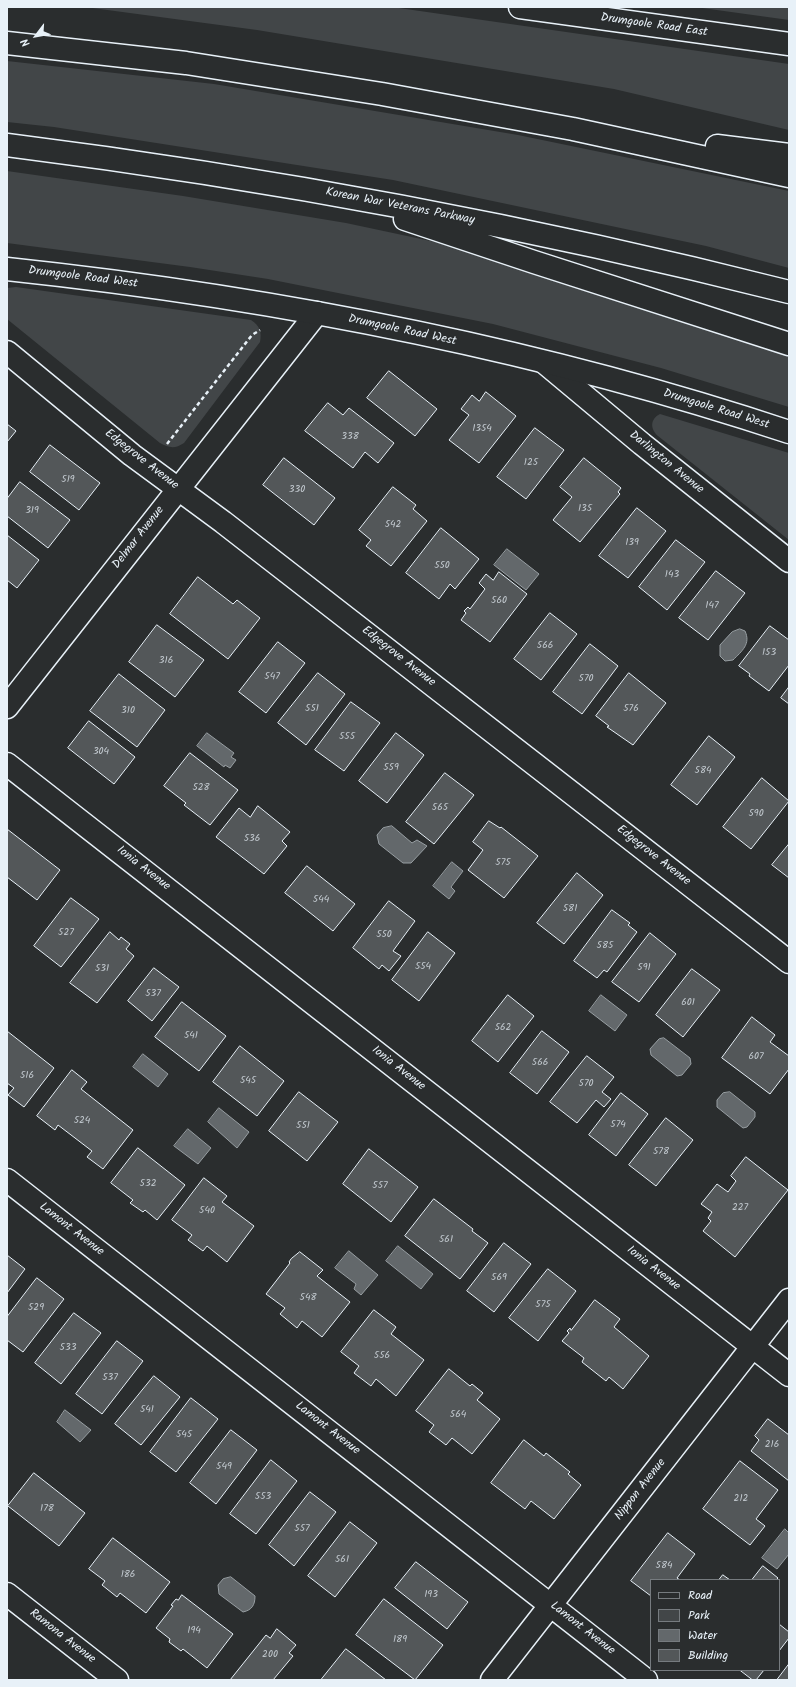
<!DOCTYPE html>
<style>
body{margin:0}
#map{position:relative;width:796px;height:1687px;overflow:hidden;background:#2a2d2e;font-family:Kalam,sans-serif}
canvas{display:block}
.frame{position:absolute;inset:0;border:8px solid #e8f1f8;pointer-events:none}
.legend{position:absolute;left:650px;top:1579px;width:130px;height:92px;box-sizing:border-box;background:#2a2d2e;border:1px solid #767b7f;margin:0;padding:5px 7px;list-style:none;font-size:12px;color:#e8f1f8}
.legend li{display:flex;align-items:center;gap:8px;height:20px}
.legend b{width:20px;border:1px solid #767b7f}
.north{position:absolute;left:16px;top:16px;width:40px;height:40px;-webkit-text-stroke:3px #2a2d2e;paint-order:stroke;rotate:238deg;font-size:11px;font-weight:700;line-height:16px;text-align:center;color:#e8f1f8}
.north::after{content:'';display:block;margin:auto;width:14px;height:18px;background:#e8f1f8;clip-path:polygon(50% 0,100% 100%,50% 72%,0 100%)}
</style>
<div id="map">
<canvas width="796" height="1687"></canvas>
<div class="frame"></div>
<ul class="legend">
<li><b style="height:5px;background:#2a2d2e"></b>Road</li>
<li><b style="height:11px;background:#424648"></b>Park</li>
<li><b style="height:11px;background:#63686b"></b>Water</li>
<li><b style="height:11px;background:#535759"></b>Building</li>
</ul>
<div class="north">N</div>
</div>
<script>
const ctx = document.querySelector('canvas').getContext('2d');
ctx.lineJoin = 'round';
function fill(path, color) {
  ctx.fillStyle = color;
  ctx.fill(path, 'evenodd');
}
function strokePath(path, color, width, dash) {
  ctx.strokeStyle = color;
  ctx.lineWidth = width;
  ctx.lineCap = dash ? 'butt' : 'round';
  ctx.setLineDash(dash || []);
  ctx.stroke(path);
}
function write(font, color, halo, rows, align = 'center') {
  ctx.font = font + ' Kalam,sans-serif';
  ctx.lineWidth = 3;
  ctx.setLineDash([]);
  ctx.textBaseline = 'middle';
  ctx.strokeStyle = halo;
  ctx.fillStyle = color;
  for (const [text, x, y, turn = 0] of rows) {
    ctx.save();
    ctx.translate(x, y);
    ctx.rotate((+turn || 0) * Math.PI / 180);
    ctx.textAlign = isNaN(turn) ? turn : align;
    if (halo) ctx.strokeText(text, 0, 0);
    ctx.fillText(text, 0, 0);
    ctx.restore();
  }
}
const green = new Path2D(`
 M85,7H392L789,64V130L614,89L257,30Z
 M695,7H789V20Z
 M7,61L214,84L518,135L789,191V268L706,246L393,180L54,127L7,122Z
 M7,171L183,196L346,223L440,243L789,350V407L661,368L493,324L268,279L190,267L7,243Z
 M16,287L251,320C260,326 262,332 260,342L184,443C175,449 169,448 160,443L7,319V288Z
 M660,414L789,453V540L658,436C650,429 650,419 660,414Z`);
const water = new Path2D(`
 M507,549L539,574L526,590L494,565Z
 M740,629L745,631C751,644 742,651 733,660L725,661L720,656V645L732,632Z
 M207,733L234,753L231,757L236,760L230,768L225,765L224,767L197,746Z
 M392,826L412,843L417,840L427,846L411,863H403L379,844L377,835L383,828Z
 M452,862L463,871L451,887L455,891L449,899L433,886Z
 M601,995L627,1015L615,1031L589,1011Z
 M664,1038L690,1058L691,1064L682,1075L677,1076L651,1055L650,1049L659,1039Z
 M143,1054L168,1074L158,1087L133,1067Z
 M730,1092L755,1112V1117L747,1127L743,1128L717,1107V1100L723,1093Z
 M219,1108L249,1132L237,1148L208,1122Z
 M188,1129L211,1148L198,1164L174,1146Z
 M398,1246L433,1274L421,1289L386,1261Z
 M349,1251L378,1275L361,1295L354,1289L356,1284L335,1268Z
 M65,1410L91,1430L80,1442L57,1422Z
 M785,1529L789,1533V1554L777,1569L762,1558Z
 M231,1577L255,1596C255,1605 252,1610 243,1612L219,1594L218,1585L223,1579Z`);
const building = new Path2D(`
 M389,371L437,409L415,436L367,398Z
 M486,392L516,416L479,463L449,440L469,415L461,409L472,395L479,401Z
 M328,403L343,415L349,408L394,443L378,463L365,452L353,468L305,431Z
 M7,424L16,431L7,442Z
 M535,428L564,450L526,499L497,477Z
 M50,445L100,483L79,510L30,472Z
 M284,458L335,498L314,525L263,485Z
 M584,458L621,488L618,492L620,494L580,542L553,520L572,497L560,487Z
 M20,482L70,520L48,548L7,516V499Z
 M393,487L416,505L413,509L427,521L391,566L366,546L371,540L359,530Z
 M637,508L666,531L628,578L599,556Z
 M441,528L479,559L455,589L450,584L439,599L406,573Z
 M7,535L39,560L17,588L7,580Z
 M676,540L705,562L667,610L639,587Z
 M716,571L745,593L708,640L679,618Z
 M499,572L527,594L490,642L461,620L466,613L464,611L468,607L470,609L485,589L479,583L486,574L493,580Z
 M198,577L233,604L237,600L260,618L228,659L170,614Z
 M550,613L577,634L541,680L514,659Z
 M157,625L204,660L175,697L129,662Z
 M770,626L789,640V665L769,691L749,676L750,674L739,666Z
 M278,642L305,663L266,713L239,692Z
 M590,644L618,666L582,714L553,692Z
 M318,673L345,694L306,745L278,723Z
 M629,673L666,703L633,745L607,727L609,726L596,716Z
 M119,674L165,710L137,747L90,711Z
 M789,687V704L781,698Z
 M351,702L380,723L344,771L315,750Z
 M89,721L135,757L114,784L68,748Z
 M396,733L424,755L387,803L359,781Z
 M709,736L735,757L697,805L671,785Z
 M190,753L238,790L210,825L184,805L186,803L164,786Z
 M445,773L474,795L434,844L406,822Z
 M762,778L789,801L751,849L723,827Z
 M258,806L290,832L282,841L287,846L264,874L216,837L239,808L250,817Z
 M489,821L500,828L501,827L538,856L504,898L468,870L483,850L473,842Z
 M7,829L60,870L37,900L7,877Z
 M789,844V878L772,865Z
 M307,866L355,904L333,931L285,893Z
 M577,873L603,895L564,944L537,923Z
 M71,898L99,919L61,967L34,946Z
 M389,901L415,921L393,951L401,956L389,971L382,965L379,969L353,948Z
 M612,910L630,923L628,925L637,932L607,972L604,970L597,978L574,961Z
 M110,932L119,940L121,937L130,944L126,949L134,956L97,1003L70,983Z
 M428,932L455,953L419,1001L392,980Z
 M650,933L676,954L639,1002L612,982Z
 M154,968L179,987L152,1021L128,1001Z
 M692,969L720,990L683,1037L656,1015Z
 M508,995L534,1016L498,1062L472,1041Z
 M182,1002L226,1036L199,1071L155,1037Z
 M752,1017L775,1035L770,1042L789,1056V1069L770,1094L722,1058Z
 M7,1031L54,1068L24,1107L8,1095L14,1088L7,1083Z
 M542,1031L569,1052L537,1094L510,1073Z
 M240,1046L284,1081L257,1116L213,1082Z
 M587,1056L614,1077L602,1092L611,1099L604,1107L596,1100L577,1123L550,1102Z
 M72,1070L87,1082L81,1089L133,1130L103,1169L87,1157L92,1151L58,1125L55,1130L37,1116Z
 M299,1092L338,1122L307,1161L269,1131Z
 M621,1093L648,1114L616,1156L589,1135Z
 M666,1118L693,1140L656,1186L629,1165Z
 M138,1148L185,1185L157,1220L145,1210L143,1212L130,1203L133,1200L111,1183Z
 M369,1149L418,1187L391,1222L343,1184Z
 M746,1157L788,1190L735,1257L703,1231L711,1221L708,1218L712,1212L701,1204L717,1184L728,1192L736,1181L731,1176Z
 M204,1178L227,1196L222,1202L254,1226L227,1262L207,1246L203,1251L188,1240L192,1235L172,1220Z
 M434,1199L473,1229L472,1231L488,1243L460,1279L405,1236Z
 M504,1243L531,1264L494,1312L467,1291Z
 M300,1252L323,1270L317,1276L350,1302L322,1337L302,1321L297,1328L280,1314L285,1308L266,1294L290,1263L289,1262L291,1259Z
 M7,1255L25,1269L7,1293Z
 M548,1269L576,1291L538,1341L509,1318Z
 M37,1278L64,1299L23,1352L7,1340V1317Z
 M595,1300L620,1319L614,1327L649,1356L623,1389L609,1377L606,1381L582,1362L584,1358L562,1341L569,1333L567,1331L570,1328L571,1330Z
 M374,1310L396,1327L391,1334L424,1360L396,1396L376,1379L371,1386L354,1373L359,1366L341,1352Z
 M74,1313L101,1333L61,1384L35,1363Z
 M117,1341L143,1361L102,1414L76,1394Z
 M449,1369L470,1386L472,1384L483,1393L477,1400L500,1419L472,1454L452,1438L446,1445L429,1432L434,1425L416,1411Z
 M154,1376L180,1397L141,1445L115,1424Z
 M191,1398L218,1419L176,1472L150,1452Z
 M768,1419L789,1435V1481L751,1451L759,1440L755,1436Z
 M231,1430L257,1450L216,1504L190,1483Z
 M524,1440L544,1456L546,1453L570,1472L568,1474L581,1485L554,1519L531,1501L525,1509L491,1483Z
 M271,1460L297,1481L256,1534L230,1514Z
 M740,1461L778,1490L756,1519L765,1526L750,1545L703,1509Z
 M34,1473L85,1513L59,1546L8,1506Z
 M310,1492L336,1512L294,1566L269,1545Z
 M350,1522L377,1543L335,1597L308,1576Z
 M668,1533L695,1554L677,1578L680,1580H651V1596L631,1581Z
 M113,1538L170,1582L146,1613L120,1593L117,1597L102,1585L105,1581L89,1569Z
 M416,1562L468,1602L447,1629L395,1588Z
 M763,1566L778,1578L776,1580H752Z
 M723,1575L730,1580H719Z
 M182,1595L233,1634L207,1668L183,1649L181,1651L169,1642L170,1639L156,1628L173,1606L171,1605L176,1599L178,1600Z
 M384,1599L443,1645L415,1680L356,1635Z
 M779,1624L789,1632V1638L779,1651Z
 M277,1629L296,1645L289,1653L293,1656L273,1680H230L266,1635L270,1638Z
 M346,1649L386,1680H321Z
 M789,1664V1680H777Z
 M740,1670H764L756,1680H753Z`);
const path = new Path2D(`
 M167,444L252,335L260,330`);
const minor = new Path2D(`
 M7,352L132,455L223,522L789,962
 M545,363L642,444L789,561
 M7,707L317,313
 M7,764L789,1375
 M7,1180L646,1680
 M7,1594L117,1680
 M492,1680L789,1300`);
const secondary = new Path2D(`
 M520,7L789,44
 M7,269C271,297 536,348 789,432`);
const motorway = new Path2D(`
 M7,43L186,63L382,94L573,129L789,176
 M7,145C270,178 532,227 789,292
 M717,146L789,155
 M405,219L534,262L789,344`);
const numberNames = [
 ["1354",482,429],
 ["338",350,437],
 ["125",531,463],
 ["519",68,480],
 ["330",297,490],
 ["135",585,509],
 ["319",32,511],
 ["542",393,525],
 ["139",632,543],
 ["550",442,566],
 ["143",672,575],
 ["560",499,601],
 ["147",712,606],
 ["566",545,646],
 ["153",769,653],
 ["316",166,661],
 ["547",272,677],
 ["570",586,679],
 ["551",312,709],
 ["576",631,709],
 ["310",128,711],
 ["555",347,737],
 ["304",101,752],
 ["559",391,768],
 ["584",703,771],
 ["528",201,788],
 ["565",440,808],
 ["590",756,814],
 ["536",252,839],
 ["575",503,863],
 ["544",321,900],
 ["581",570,909],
 ["527",66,933],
 ["550",384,935],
 ["585",605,946],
 ["554",423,967],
 ["591",644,968],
 ["531",102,969],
 ["537",153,994],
 ["601",688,1003],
 ["562",503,1028],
 ["541",191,1036],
 ["607",756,1057],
 ["566",540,1063],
 ["516",27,1076],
 ["545",248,1081],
 ["570",586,1084],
 ["524",82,1121],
 ["574",618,1125],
 ["551",303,1126],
 ["578",661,1152],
 ["532",148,1184],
 ["557",380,1186],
 ["227",740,1208],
 ["540",207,1211],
 ["561",446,1240],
 ["569",499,1278],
 ["548",308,1298],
 ["575",543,1305],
 ["529",36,1308],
 ["533",68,1348],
 ["556",382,1356],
 ["537",110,1378],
 ["541",147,1410],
 ["564",458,1415],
 ["545",184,1435],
 ["216",772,1445],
 ["549",224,1467],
 ["553",263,1497],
 ["212",741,1499],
 ["178",47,1509],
 ["557",302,1529],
 ["561",342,1560],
 ["584",664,1566],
 ["186",128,1575],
 ["193",431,1595],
 ["194",194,1631],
 ["189",400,1640],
 ["200",270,1655]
];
const streetNames = [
 ["Drumgoole Road East",654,26,8],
 ["Korean War Veterans Parkway",400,207,11],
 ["Drumgoole Road West",83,278,7],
 ["Drumgoole Road West",402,331,12],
 ["Drumgoole Road West",716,410,17],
 ["Edgegrove Avenue",141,460,38],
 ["Darlington Avenue",666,463,39],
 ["Delmar Avenue",139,538,-52],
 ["Edgegrove Avenue",398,657,38],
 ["Edgegrove Avenue",653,856,38],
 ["Ionia Avenue",143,869,38],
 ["Ionia Avenue",398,1069,38],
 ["Lamont Avenue",71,1230,38],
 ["Ionia Avenue",653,1269,38],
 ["Lamont Avenue",327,1429,38],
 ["Nippon Avenue",641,1490,-52],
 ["Lamont Avenue",582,1629,38],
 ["Ramona Avenue",62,1637,38]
];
fill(green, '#424648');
fill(water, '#63686b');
strokePath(water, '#989fa3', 1);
fill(building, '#535759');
strokePath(building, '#e8f1f8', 1);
strokePath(minor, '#e8f1f8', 25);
strokePath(secondary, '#e8f1f8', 25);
strokePath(motorway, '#e8f1f8', 25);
strokePath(path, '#e8f1f8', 2.5, [4, 3]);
strokePath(minor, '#2a2d2e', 22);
strokePath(secondary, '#2a2d2e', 22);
strokePath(motorway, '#2a2d2e', 22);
write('10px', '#c3cad0', null, numberNames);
write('12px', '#e8f1f8', '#2a2d2e', streetNames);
</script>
